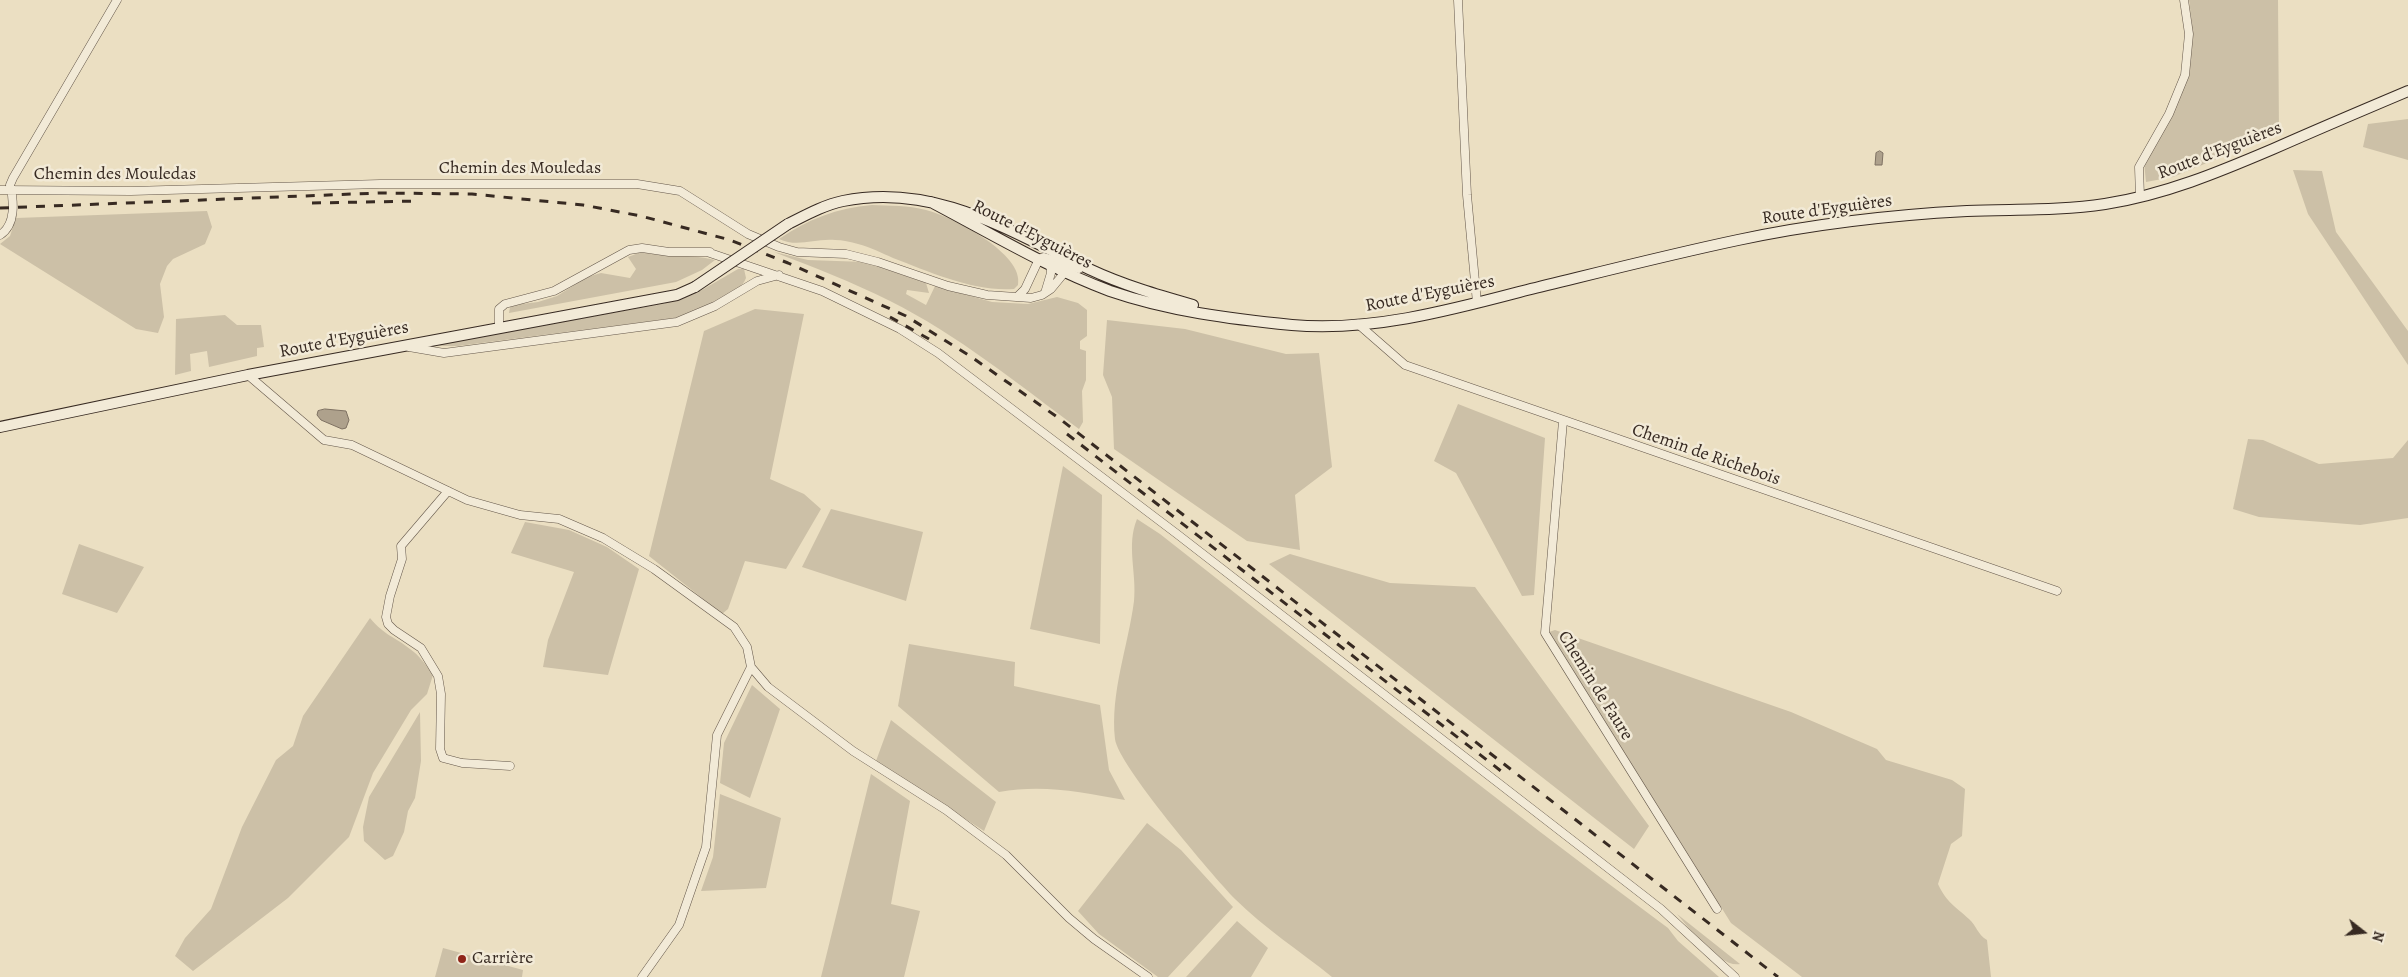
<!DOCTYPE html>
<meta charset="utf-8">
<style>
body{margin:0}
#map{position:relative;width:2408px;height:977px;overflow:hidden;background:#ebdfc2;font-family:Alegreya,serif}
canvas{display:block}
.north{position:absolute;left:2338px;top:907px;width:50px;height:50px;-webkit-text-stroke:4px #f2ead7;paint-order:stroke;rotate:106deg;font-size:14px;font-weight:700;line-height:20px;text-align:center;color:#372a22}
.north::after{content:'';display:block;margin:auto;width:18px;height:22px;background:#372a22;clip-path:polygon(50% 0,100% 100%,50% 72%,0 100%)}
</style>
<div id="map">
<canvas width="2408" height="977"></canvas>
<div class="north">N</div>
</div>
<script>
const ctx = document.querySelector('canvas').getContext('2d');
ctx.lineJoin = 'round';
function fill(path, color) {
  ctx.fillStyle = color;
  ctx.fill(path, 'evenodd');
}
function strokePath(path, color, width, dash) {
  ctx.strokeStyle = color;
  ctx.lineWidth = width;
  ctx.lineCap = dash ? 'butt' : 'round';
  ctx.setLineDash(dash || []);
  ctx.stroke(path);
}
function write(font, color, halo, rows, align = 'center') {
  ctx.font = font + ' Alegreya,serif';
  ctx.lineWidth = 5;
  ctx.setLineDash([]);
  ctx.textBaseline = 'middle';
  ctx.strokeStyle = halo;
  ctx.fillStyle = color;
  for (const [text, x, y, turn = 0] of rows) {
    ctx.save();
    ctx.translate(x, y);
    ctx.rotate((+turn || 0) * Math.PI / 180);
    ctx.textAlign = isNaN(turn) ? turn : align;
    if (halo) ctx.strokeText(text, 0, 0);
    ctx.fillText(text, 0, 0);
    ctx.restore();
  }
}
const green = new Path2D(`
 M2189,0H2278L2279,133L2173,177L2146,182L2144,162L2181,96L2190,64L2192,25Z
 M2408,119V160L2363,147L2368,124Z
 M2293,170L2322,171L2336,232L2408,331V365L2308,214Z
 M872,205C890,206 908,205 926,210C951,216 1025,254 1018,285L1014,289C974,292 930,272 893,258C882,253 870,247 858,244C851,242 842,240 835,240C815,238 798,248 779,239C808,219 837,208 872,205Z
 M207,211L212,227L205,244L173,259L167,266L160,284L164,317L158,333L136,329L0,244L10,236L16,218Z
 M641,252C666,258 690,253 715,260L702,270L676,282L509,313L510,307L514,305L538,302L557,296L587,277L601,273L630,278L636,269L628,257Z
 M774,252L808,260L865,262L926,283L929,293L907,290L906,294L926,305L935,286L992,302L1028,304L1057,297L1078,303L1087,310V336L1080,341V349L1086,351V380L1082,391L1083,422L1079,429C1018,384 958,335 890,301C852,282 813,267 774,252Z
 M738,269H744L746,278C739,298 693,313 674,318L458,346H439L442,343L464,339L663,304L702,290Z
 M755,309L804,314L770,479L804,494L821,509L786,569L745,561L728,609L722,614L649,556L704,331Z
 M225,315L237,325H261L264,347L257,348V356L209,367L207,351L190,354L191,371L175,375L176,319Z
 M1107,320L1185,329L1286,354L1319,353L1332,467L1295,495L1300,550L1247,541L1114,449L1112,397L1103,375Z
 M1458,404L1545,438L1534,595L1522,596L1456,473L1434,461Z
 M2248,439L2263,440L2319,464L2393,458L2408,440V518L2360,525L2259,517L2233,509Z
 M1063,466L1102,495L1100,644L1030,629Z
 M831,509L923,532L906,601L802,567Z
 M1137,519L1160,534C1328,666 1496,801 1668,928L1678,941L1719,977H1332C1300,951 1264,928 1235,899C1213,876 1118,765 1115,739C1110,693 1128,647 1134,601C1137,574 1126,545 1137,519Z
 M525,522L569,530L607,547L639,569L608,675L543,667L548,640L574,572L511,553Z
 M79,544L144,567L117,613L62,594Z
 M1290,554L1390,583L1475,587L1649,826L1634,849L1269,564Z
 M370,618C385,636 394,636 410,649C420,656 426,665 433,675L427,694L411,710L373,773L349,837L288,898L193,971L175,956L185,938L211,909L242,827L276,760L293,746L303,716Z
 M1555,630L1791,712L1877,749L1886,760L1952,780L1965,789L1962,836L1951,844L1938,884C1947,903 1955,906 1969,919C1977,926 1977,934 1987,940L1991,977H1802L1731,923L1549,632Z
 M909,644L1015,662L1014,686L1100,705L1109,770L1125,800C1080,792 1043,784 999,792L898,706Z
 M752,685L780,709L750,798L720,783L724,743Z
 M420,712L421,761L415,798L408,811L404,832L393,856L385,860L364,841L363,827L369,797Z
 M891,720L996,802L984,831L876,761Z
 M871,774L910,801L891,904L920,911L904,977H821Z
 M720,794L781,818L766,888L701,891L713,857Z
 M1147,823L1181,850L1233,907L1168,977H1158L1099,934L1078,911Z
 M1677,914L1740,964C1719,968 1690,929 1677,914Z
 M1237,921L1268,948L1251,977H1186Z
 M443,948L523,970L522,977H435Z`);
const water = new Path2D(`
 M1880,151L1883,153L1882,165H1875L1876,153Z
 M325,409L346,411L349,420L346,428L342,429L321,420L317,415L318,411Z`);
const street = new Path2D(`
 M1458,0L1467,195L1477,303
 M0,190L131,191L380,184H637L680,191L748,234L779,247L797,252L846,254L878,262L948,286L987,295L1031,298L1042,295L1051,289L1065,272
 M2140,197L2139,167L2169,114L2185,75L2189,34L2184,0
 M0,235C16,225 14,201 10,185L13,178L117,0
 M707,252L822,291L900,329L938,353L1177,534L1661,909L1735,977
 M1045,293L1051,273L1050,261
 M1018,296L1025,289L1039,259L1044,257L1079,269
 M1358,324L1405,365L2057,591
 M499,327V309L505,304L554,291L629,250L642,248L669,252H710
 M409,347L444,353L677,322L715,306L757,281L779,275
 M248,375L324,440L352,445L467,500L520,515L559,519L603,538L654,569L734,627L747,647L751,667L717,735L706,847L679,925L642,977
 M1563,421L1545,633L1717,909
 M448,491L401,546L402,559L390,596L386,617L388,624L394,630L421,648L438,676L441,694L440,749L443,758L462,763L510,766
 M751,667L768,687L853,751L946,810L1006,855L1069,918L1094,939L1148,977`);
const secondary = new Path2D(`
 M931,202C990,233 1048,268 1110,291C1168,311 1231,319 1292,325C1371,332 1451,310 1527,290C1597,273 1667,255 1738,240C1813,224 1890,215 1967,211C2013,209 2060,211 2105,204C2164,195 2219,172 2273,149C2318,129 2363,110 2408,91
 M788,224C806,215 824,205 843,201C935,182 1011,232 1089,269C1123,285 1158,295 1193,305
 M0,427L248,375L677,295L695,287`);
const rail = new Path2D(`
 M312,203L420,201
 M0,208L379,193L472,194L583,205L641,216L730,240L788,263L906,316L970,356L1060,419L1778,977
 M890,317L929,339
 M1067,434L1501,771`);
const secondaryBridge = new Path2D(`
 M695,287L788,224`);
const markers = [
 [462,959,5,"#8f2418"]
];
const streetNames = [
 ["Route d'Eyguières",2220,151,-21],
 ["Chemin des Mouledas",520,169],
 ["Chemin des Mouledas",115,175],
 ["Route d'Eyguières",1827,210,-8],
 ["Route d'Eyguières",1032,235,27],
 ["Route d'Eyguières",1430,294,-11],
 ["Route d'Eyguières",344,340,-11],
 ["Chemin de Richebois",1706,455,19],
 ["Chemin de Faure",1595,686,58]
];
const poiNames = [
 ["Carrière",472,959]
];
fill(green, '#ccc0a7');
fill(water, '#aea18c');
strokePath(water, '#7e7162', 1);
strokePath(street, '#64574a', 9);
strokePath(secondary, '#372a22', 12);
strokePath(street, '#f2ead7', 8);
strokePath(secondary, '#f2ead7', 10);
strokePath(rail, '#372a22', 3, [9, 9]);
strokePath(secondaryBridge, '#372a22', 12, []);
strokePath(secondaryBridge, '#f2ead7', 10);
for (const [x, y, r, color] of markers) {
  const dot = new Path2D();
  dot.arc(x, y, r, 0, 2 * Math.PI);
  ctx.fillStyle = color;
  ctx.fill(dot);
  strokePath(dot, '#f2ead7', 2);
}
write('18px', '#372a22', '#f2ead7', streetNames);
write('18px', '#372a22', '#f2ead7', poiNames, 'left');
</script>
